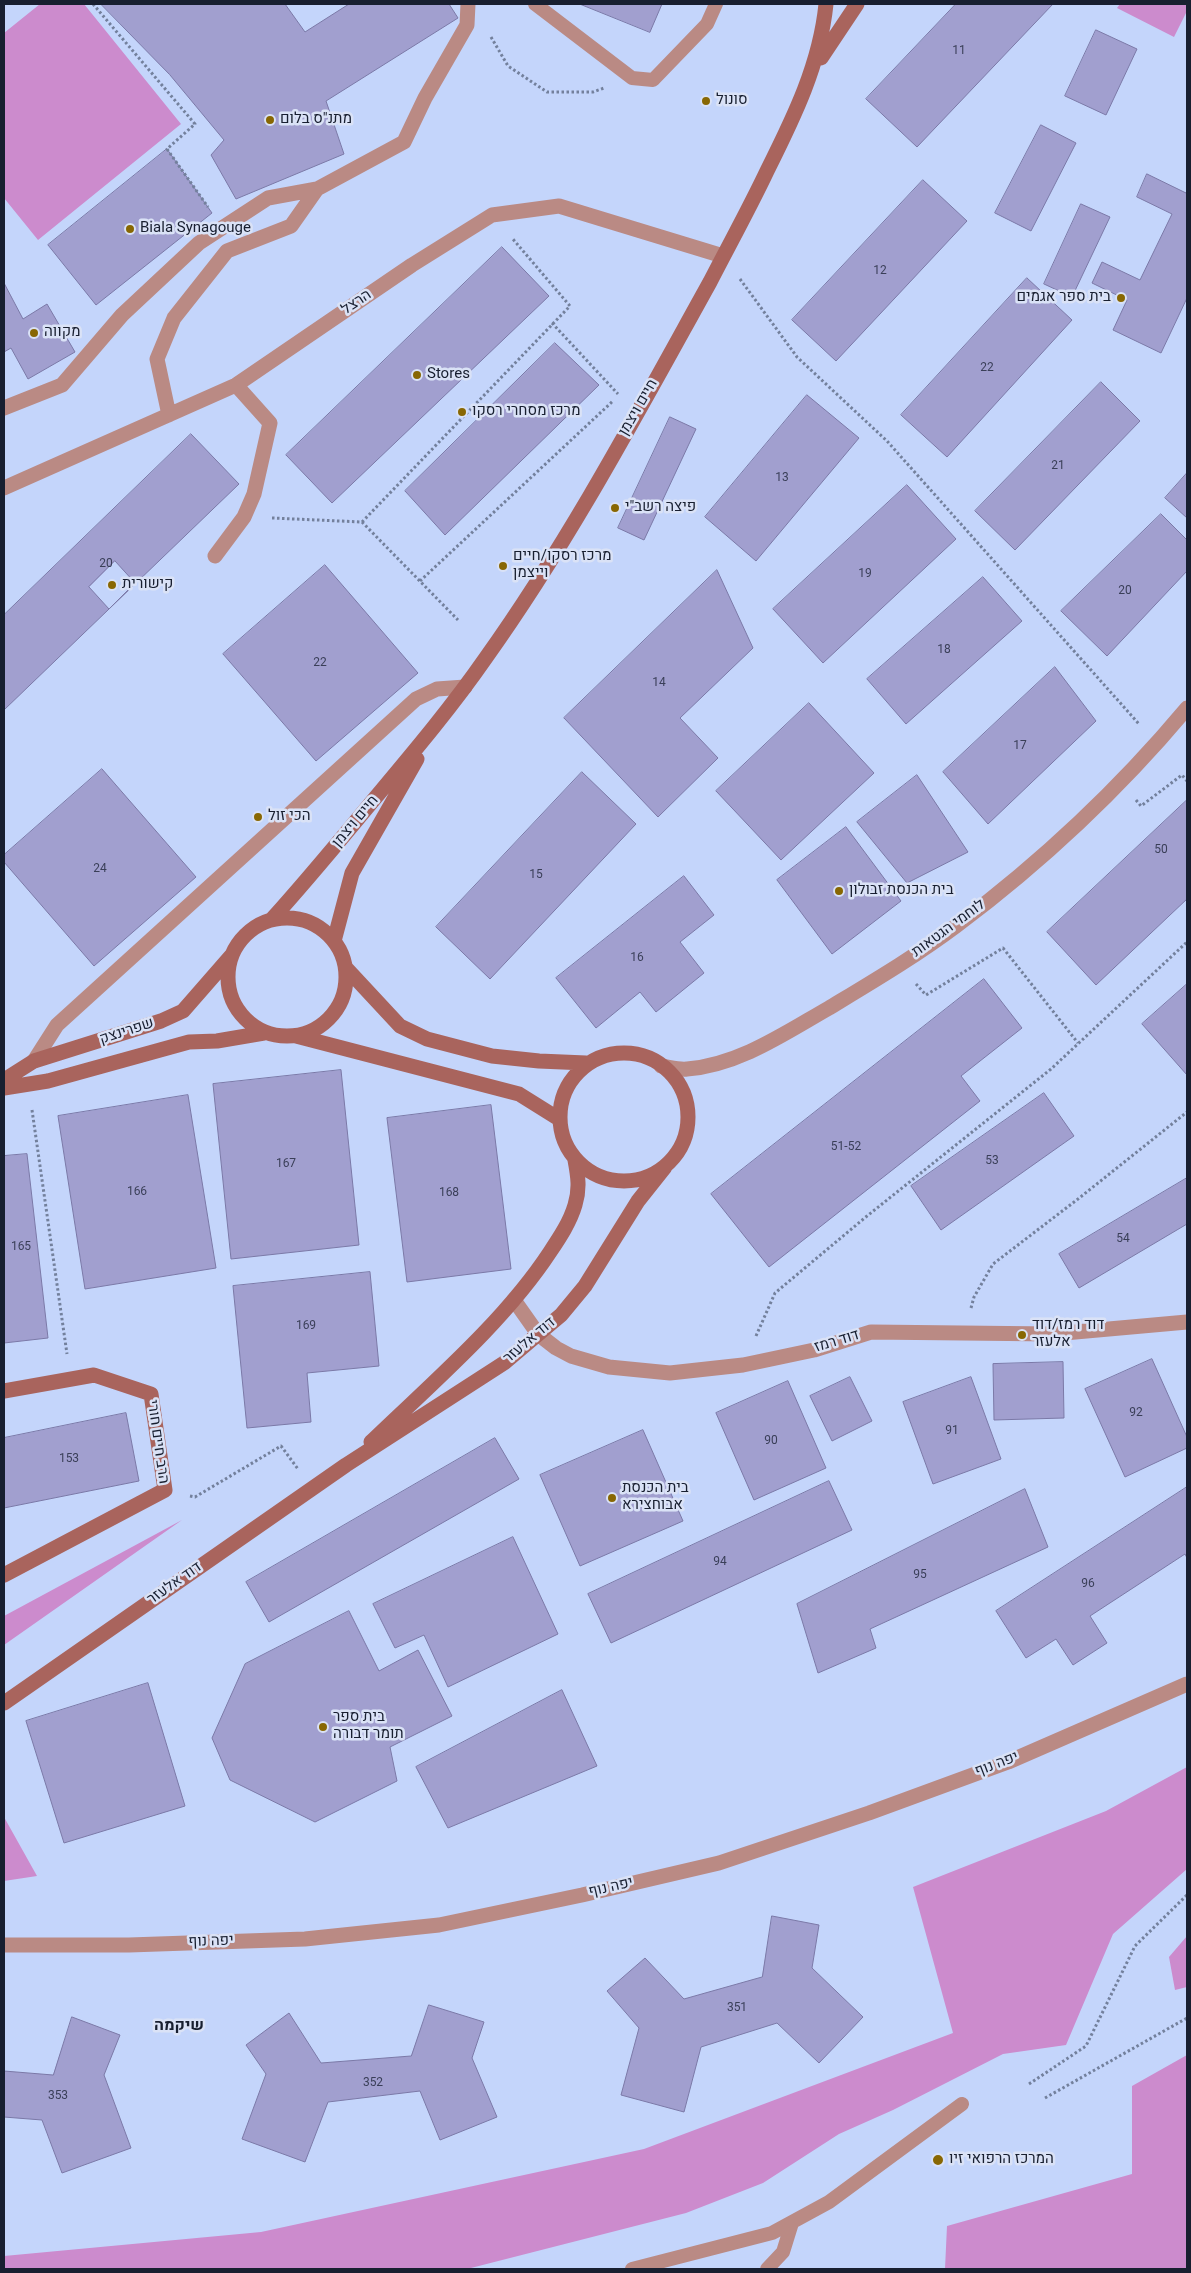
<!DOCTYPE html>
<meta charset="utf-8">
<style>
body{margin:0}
#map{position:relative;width:1191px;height:2273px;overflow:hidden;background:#c4d5fb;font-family:Georgia,serif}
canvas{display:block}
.frame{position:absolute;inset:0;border:5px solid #181f30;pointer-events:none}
</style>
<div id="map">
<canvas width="1191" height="2273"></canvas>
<div class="frame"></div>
</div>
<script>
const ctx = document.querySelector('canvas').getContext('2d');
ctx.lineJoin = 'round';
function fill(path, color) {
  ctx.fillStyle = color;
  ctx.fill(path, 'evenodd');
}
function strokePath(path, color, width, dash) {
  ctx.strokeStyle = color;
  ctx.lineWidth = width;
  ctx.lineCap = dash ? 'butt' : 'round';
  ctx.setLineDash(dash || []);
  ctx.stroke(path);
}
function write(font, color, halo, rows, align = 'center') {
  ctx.font = font + ' Georgia,Heebo,serif';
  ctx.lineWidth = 5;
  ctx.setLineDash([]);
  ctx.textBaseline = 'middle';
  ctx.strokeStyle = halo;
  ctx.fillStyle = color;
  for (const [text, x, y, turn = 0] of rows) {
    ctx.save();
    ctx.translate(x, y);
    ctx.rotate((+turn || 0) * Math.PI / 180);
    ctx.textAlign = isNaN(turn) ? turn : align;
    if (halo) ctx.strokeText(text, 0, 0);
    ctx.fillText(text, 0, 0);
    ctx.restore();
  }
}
const green = new Path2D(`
 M40,4H84L181,124L38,240L4,198V33Z
 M1120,4H1187V11L1174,37L1117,8Z
 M182,1520L4,1645V1616Z
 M1187,1767V1869L1113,1934L1066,2045L1003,2054L893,2110L839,2134L763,2183L686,2213L467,2269H4V2256L261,2232L644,2149L953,2033L913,1887L1106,1811Z
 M4,1817L37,1876L4,1881Z
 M1187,1936V1987L1175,1990L1169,1957Z
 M1187,2055V2269H945L947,2226L1132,2174V2086Z`);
const building = new Path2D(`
 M101,4H285L305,32L349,4H449L458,18L326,101L344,154L236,199L211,155L224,140L170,75Z
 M580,4H662L650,32Z
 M956,4H1053L917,147L866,99Z
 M1096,30L1137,49L1106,115L1065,96Z
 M1041,125L1076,143L1031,231L995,213Z
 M167,149L212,213L96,305L48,245Z
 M1147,174L1186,193L1187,190V298L1161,353L1113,330L1127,300L1092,283L1102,262L1140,280L1172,214L1137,197Z
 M923,180L967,221L836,361L792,320Z
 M1081,204L1110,217L1072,297L1044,284Z
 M502,247L549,296L332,503L286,455Z
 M1027,278L1072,320L947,457L901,415Z
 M4,283L23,319L47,304L75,352L28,379L11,348L4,352Z
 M555,343L599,385L445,535L405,491Z
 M1101,382L1140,421L1015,550L975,511Z
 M807,395L859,438L756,561L705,517Z
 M670,417L696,429L644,540L618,528Z
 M191,434L239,484L4,710V615Z
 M1187,473V518L1165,498Z
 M907,485L956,539L823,663L773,609Z
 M1161,514L1187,540V571L1107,656L1061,611Z
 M115,561L135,583L109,609L89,587Z
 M325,565L418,673L316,761L223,654Z
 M717,570L753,648L680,718L718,758L658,817L564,718Z
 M983,577L1022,621L906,724L867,679Z
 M1055,667L1096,721L988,824L943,772Z
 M809,703L874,773L781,860L716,791Z
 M102,769L196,877L94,966L4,862V855Z
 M582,772L636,824L490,979L436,927Z
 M917,775L968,852L907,883L857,822Z
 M1187,800V899L1096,985L1047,932Z
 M846,827L901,901L832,954L777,880Z
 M684,876L714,915L680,942L704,973L656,1012L640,992L596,1028L556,978Z
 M984,979L1022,1028L961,1076L980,1101L769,1267L711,1194Z
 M1187,984V1075L1142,1024Z
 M341,1070L359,1245L231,1259L213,1084Z
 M1044,1093L1074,1136L941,1230L911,1186Z
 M188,1095L216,1268L85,1289L58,1116Z
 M491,1105L511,1269L407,1282L387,1118Z
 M27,1154L48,1338L4,1343V1156Z
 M1187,1178V1224L1079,1288L1059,1254Z
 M370,1272L379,1366L307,1373L311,1422L247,1428L233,1286Z
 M1152,1359L1187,1437V1448L1125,1477L1085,1389Z
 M1063,1362L1064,1418L994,1420L993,1364Z
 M850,1377L872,1421L832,1441L810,1396Z
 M971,1377L1001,1459L933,1484L903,1402Z
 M788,1381L826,1468L754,1500L716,1413Z
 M126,1413L139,1481L4,1508V1438Z
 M643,1430L683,1521L580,1566L540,1475Z
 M495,1438L519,1479L269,1622L246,1582Z
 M829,1481L852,1530L611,1643L588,1594Z
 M1187,1487V1558L1185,1554L1090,1616L1107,1643L1073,1665L1056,1639L1026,1658L996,1611Z
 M1025,1489L1048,1547L870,1629L876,1648L818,1673L797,1604Z
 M513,1537L558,1634L448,1687L424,1635L395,1648L373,1604Z
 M349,1611L379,1671L418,1650L452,1716L390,1747L397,1781L315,1822L230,1780L212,1738L245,1664Z
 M148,1683L185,1806L64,1843L26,1721Z
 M562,1690L597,1766L448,1828L416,1767Z
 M772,1916L819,1925L812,1968L863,2017L819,2063L777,2023L701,2047L684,2112L621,2095L639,2028L607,1991L645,1958L684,1999L762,1977Z
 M429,2005L484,2022L472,2058L497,2117L440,2140L420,2091L328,2102L305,2162L242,2139L266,2074L246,2045L289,2013L321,2063L411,2056Z
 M72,2017L120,2035L104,2075L131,2148L62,2173L42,2120L4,2117V2071L53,2075Z`);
const path = new Path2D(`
 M93,4L195,124L167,149L208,207
 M491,37L508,66L547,92H593L604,88
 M740,279L797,357L887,441L1139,724
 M552,323L618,394
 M272,518L362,522L458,620
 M362,522L570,306L512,238
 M420,581L613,401
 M1136,800L1141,806L1182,775L1187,781
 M916,984L926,995L1003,948L1078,1043
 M32,1110L67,1354
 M971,1308L974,1297L993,1264L1078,1199L1187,1112
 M756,1336L775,1293L867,1216L1051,1069L1187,942
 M190,1496L195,1497L281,1446L298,1469
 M1029,2084L1086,2046L1135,1946L1187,1895
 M1045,2098L1187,2018`);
const lane = new Path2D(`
 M535,4L632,78L653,80L707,24L716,4
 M632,2269L772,2233L829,2202L962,2104
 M767,2269L783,2252L792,2223`);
const street = new Path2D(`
 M317,189L404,142L425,98L467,25L468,4
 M4,408L62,385L122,315L199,243L268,198L317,189L291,226L227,251L174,318L157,359L169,415
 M4,488L236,385L412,265L492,215L559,206L723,256
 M215,556L244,517L254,494L270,423L236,385
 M34,1061L57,1025L416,699L437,689L465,687
 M661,1066C669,1067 679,1070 687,1069C739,1065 785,1033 829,1008C872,982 916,956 956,926C1040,863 1120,788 1187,708
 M514,1300L538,1334L556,1348L571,1356L609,1367L670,1373L743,1365L814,1350L871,1332L1053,1334L1187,1322
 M4,1945H129L305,1939L439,1925L582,1895L719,1863L869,1813L1008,1762L1187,1684`);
const secondary = new Path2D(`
 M821,58L857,4
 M228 977a59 59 0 1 1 118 0a59 59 0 1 1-118 0Z
 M272,919C310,877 345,834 381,791C417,748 453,705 485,659C570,540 639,410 710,282C729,245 749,209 767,171C794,117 820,64 826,4
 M334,941L352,873L417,759
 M347,969L400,1026L427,1039L492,1056L539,1061L586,1063
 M296,1036L519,1094L559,1119
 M560 1117a64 64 0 1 1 128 0a64 64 0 1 1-128 0Z
 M4,1080L34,1061L161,1021L183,1011L231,956
 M4,1088L48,1081L189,1042L217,1041L264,1033
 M4,1391L94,1375L151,1394L165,1490L4,1575
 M371,1442C431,1384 504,1322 550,1252C560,1237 570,1222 575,1205C580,1189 578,1176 575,1160
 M4,1703L346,1465L504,1363L530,1341L561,1315L585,1286L638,1201L665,1167`);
const markers = [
 [706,101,5,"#886703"],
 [270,120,5,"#886703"],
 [130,229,5,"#886703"],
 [1121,298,5,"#886703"],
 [34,333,5,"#886703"],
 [417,375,5,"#886703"],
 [462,412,5,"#886703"],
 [615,508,5,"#886703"],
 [503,566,5,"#886703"],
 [112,585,5,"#886703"],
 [258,817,5,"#886703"],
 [839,891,5,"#886703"],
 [1022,1335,5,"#886703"],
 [612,1498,5,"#886703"],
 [323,1727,5,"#886703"],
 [938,2160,6,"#886703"]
];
const numberNames = [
 ["11",959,51],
 ["12",880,271],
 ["22",987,368],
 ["21",1058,466],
 ["13",782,478],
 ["20",106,564],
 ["19",865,574],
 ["20",1125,591],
 ["18",944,650],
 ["22",320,663],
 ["14",659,683],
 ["17",1020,746],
 ["50",1161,850],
 ["24",100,869],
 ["15",536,875],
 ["16",637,958],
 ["51-52",846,1147],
 ["53",992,1161],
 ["167",286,1164],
 ["166",137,1192],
 ["168",449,1193],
 ["54",1123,1239],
 ["165",21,1247],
 ["169",306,1326],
 ["92",1136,1413],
 ["91",952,1431],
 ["90",771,1441],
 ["153",69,1459],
 ["94",720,1562],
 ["95",920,1575],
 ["96",1088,1584],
 ["351",737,2008],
 ["352",373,2083],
 ["353",58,2096]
];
const poiNames = [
 ["סונול",716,101],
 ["מתנ\"ס בלום",280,120],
 ["Biala Synagouge",140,229],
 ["בית ספר אגמים",1111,298,"right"],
 ["מקווה",44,333],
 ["Stores",427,375],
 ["מרכז מסחרי רסקו",472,412],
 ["פיצה רשב\"י",625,508],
 ["מרכז רסקו/חיים",513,557],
 ["וייצמן",513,574],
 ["קישורית",122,585],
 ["הכי זול",268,817],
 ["בית הכנסת זבולון",849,891],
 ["דוד רמז/דוד",1032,1326],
 ["אלעזר",1032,1343],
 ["בית הכנסת",622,1489],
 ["אבוחצירא",622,1506],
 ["בית ספר",333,1718],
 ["תומר דבורה",333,1735],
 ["המרכז הרפואי זיו",949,2160]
];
const streetNames = [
 ["הרצל",357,303,-34],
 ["חיים ויצמן",639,408,-60],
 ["חיים ויצמן",356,822,-50],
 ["לוחמי הגטאות",949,929,-36],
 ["שפרינצק",127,1032,-18],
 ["דוד אלעזר",530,1341,-40],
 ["דוד רמז",837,1342,-17],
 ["הרב חיים חורי",157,1442,82],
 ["דוד אלעזר",175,1584,-35],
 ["יפה נוף",997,1765,-21],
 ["יפה נוף",611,1888,-13],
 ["יפה נוף",211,1942,-2]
];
const neighbourhoodNames = [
 ["שיקמה",179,2027]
];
fill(green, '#cc8bcd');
fill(building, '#a19fcf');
strokePath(building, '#7b79a7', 1);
strokePath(path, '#73809c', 3, [2.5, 2.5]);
strokePath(lane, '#ba8a84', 14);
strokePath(street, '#ba8a84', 15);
strokePath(secondary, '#a9645d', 15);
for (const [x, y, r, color] of markers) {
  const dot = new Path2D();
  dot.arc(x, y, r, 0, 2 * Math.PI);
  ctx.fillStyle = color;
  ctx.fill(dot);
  strokePath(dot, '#dae2f6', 2);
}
write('12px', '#3a3f58', null, numberNames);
write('15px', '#181f30', '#dae2f6', poiNames, 'left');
write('15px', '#181f30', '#dae2f6', streetNames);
write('bold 16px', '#181f30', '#dae2f6', neighbourhoodNames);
</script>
